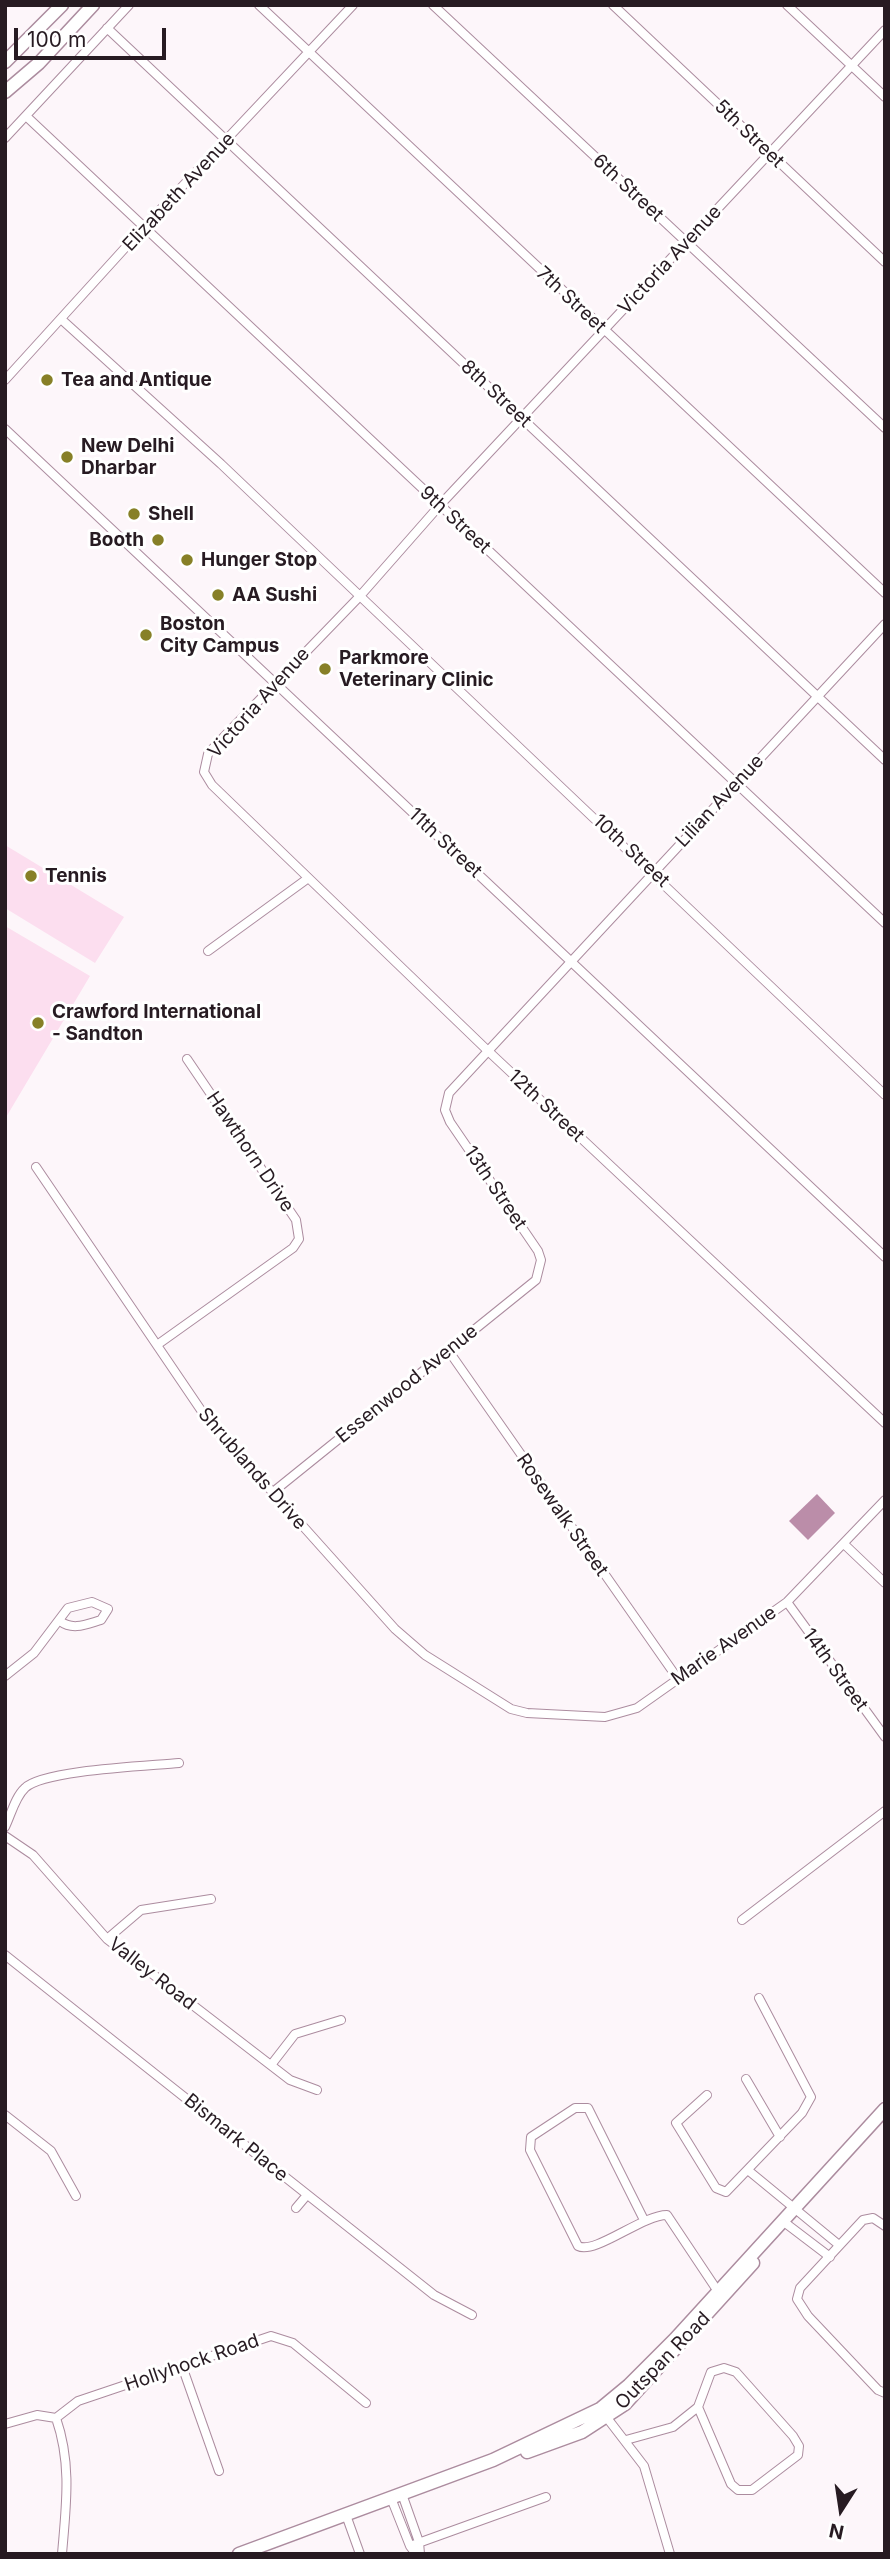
<!DOCTYPE html>
<style>
body{margin:0}
#map{position:relative;width:890px;height:2559px;overflow:hidden;background:#fdf6fa;font-family:Inter,sans-serif}
canvas{display:block}
.frame{position:absolute;inset:0;border:7px solid #271b22;pointer-events:none}
.north{position:absolute;left:806px;top:2475px;width:70px;height:70px;-webkit-text-stroke:5px #fff;paint-order:stroke;rotate:192deg;font-size:19px;font-weight:700;line-height:28px;text-align:center;color:#271b22}
.north::after{content:'';display:block;margin:auto;width:24px;height:32px;background:#271b22;clip-path:polygon(50% 0,100% 100%,50% 72%,0 100%)}
.scale{position:absolute;left:14px;top:28px;width:152px;height:32px;box-sizing:border-box;border:4px solid #271b22;border-top:0;padding-left:9px;font-size:21px;line-height:24px;white-space:nowrap;color:#271b22;-webkit-text-stroke:5px #fff;paint-order:stroke}
</style>
<div id="map">
<canvas width="890" height="2559"></canvas>
<div class="frame"></div>
<div class="north">N</div>
<div class="scale">100 m</div>
</div>
<script>
const ctx = document.querySelector('canvas').getContext('2d');
ctx.lineJoin = 'round';
function fill(path, color) {
  ctx.fillStyle = color;
  ctx.fill(path, 'evenodd');
}
function strokePath(path, color, width, dash) {
  ctx.strokeStyle = color;
  ctx.lineWidth = width;
  ctx.lineCap = dash ? 'butt' : 'round';
  ctx.setLineDash(dash || []);
  ctx.stroke(path);
}
function write(font, color, halo, rows, align = 'center') {
  ctx.font = font + ' Inter,sans-serif';
  ctx.lineWidth = 6;
  ctx.setLineDash([]);
  ctx.textBaseline = 'middle';
  ctx.strokeStyle = halo;
  ctx.fillStyle = color;
  for (const [text, x, y, turn = 0] of rows) {
    ctx.save();
    ctx.translate(x, y);
    ctx.rotate((+turn || 0) * Math.PI / 180);
    ctx.textAlign = isNaN(turn) ? turn : align;
    if (halo) ctx.strokeText(text, 0, 0);
    ctx.fillText(text, 0, 0);
    ctx.restore();
  }
}
const green = new Path2D(`
 M5,845L124,917L95,963L5,908Z
 M5,926L90,976L5,1119Z`);
const water = new Path2D(`
 M817,1494L835,1513L808,1540L789,1521Z`);
const street = new Path2D(`
 M259,5L885,593
 M433,5L885,428
 M613,5L885,262
 M787,5L885,97
 M107,28L885,760
 M885,30L440,505L360,596L215,746L208,754L204,772L212,785L486,1049L885,1423
 M26,116L885,923
 M5,138L129,5
 M61,319L221,464L885,1095
 M5,380L144,227L353,5
 M5,429L885,1257
 M208,951L307,879
 M36,1167L207,1419L395,1629L425,1655L511,1709L527,1713L605,1717L637,1708L787,1602L885,1500
 M157,1345L293,1248L299,1239L296,1220L187,1059
 M448,1350L678,1679
 M273,1492L536,1280L541,1260L538,1251L450,1122L445,1110L449,1093L885,624
 M844,1544L885,1583
 M787,1602L885,1737
 M5,1676L34,1653L68,1608L92,1602L108,1609L101,1620C87,1624 73,1631 60,1621
 M5,1827C11,1815 15,1797 25,1788C43,1770 149,1766 179,1763
 M5,1836L33,1855L107,1939L290,2080L317,2090
 M742,1920L885,1811
 M107,1939L141,1910L211,1899
 M5,1955L434,2295L472,2315
 M271,2065L295,2034L341,2020
 M746,2079L780,2137
 M707,2095L676,2123L716,2188L726,2192L802,2113L811,2097L759,1998
 M5,2115L51,2151L76,2196
 M749,2171L839,2245
 M296,2208L307,2195
 M644,2220L588,2108H575L531,2137L530,2150L578,2246C595,2255 642,2215 667,2215L719,2293
 M784,2222L830,2257
 M885,2226L873,2218L863,2220L800,2288L797,2299L808,2316L878,2390L885,2393
 M182,2366L219,2471
 M604,2414L644,2466L670,2554
 M56,2418C72,2464 66,2506 62,2554
 M5,2424L37,2415L56,2418L78,2401L271,2336L293,2343L366,2403
 M626,2440L673,2427L698,2407L711,2372L724,2368L736,2372L793,2436L799,2446L798,2455L752,2490H738L731,2484L698,2407
 M402,2494L419,2542L420,2554
 M391,2498L410,2546L416,2554
 M346,2515L360,2554
 M410,2546L546,2497`);
const secondary = new Path2D(`
 M5,62L62,5
 M5,92L39,63L93,5
 M527,2452L582,2432L625,2404L753,2263
 M239,2554L493,2460L600,2409L629,2385L675,2339L885,2109`);
const markers = [
 [47,380,7,"#878027"],
 [67,457,7,"#878027"],
 [134,514,7,"#878027"],
 [158,540,7,"#878027"],
 [187,560,7,"#878027"],
 [218,595,7,"#878027"],
 [146,635,7,"#878027"],
 [325,669,7,"#878027"],
 [31,876,7,"#878027"],
 [38,1023,7,"#878027"]
];
const streetNames = [
 ["5th Street",749,134,44],
 ["6th Street",628,188,43],
 ["Elizabeth Avenue",179,192,-47],
 ["Victoria Avenue",670,260,-47],
 ["7th Street",571,300,43],
 ["8th Street",496,394,43],
 ["9th Street",455,520,43],
 ["Victoria Avenue",259,703,-48],
 ["Lilian Avenue",720,801,-47],
 ["11th Street",445,843,43],
 ["10th Street",631,851,43],
 ["12th Street",546,1106,43],
 ["Hawthorn Drive",250,1152,56],
 ["13th Street",495,1188,56],
 ["Essenwood Avenue",407,1384,-39],
 ["Shrublands Drive",252,1469,49],
 ["Rosewalk Street",562,1515,55],
 ["Marie Avenue",724,1646,-35],
 ["14th Street",835,1670,54],
 ["Valley Road",152,1974,38],
 ["Bismark Place",236,2138,39],
 ["Outspan Road",663,2361,-46],
 ["Hollyhock Road",192,2363,-19]
];
const poiNames = [
 ["Tea and Antique",61,380],
 ["New Delhi",81,446],
 ["Dharbar",81,468],
 ["Shell",148,514],
 ["Booth",144,540,"right"],
 ["Hunger Stop",201,560],
 ["AA Sushi",232,595],
 ["Boston",160,624],
 ["City Campus",160,646],
 ["Parkmore",339,658],
 ["Veterinary Clinic",339,680],
 ["Tennis",45,876],
 ["Crawford International",52,1012],
 ["- Sandton",52,1034]
];
fill(green, '#fcdeef');
fill(water, '#bb8da9');
strokePath(street, '#ac8c9f', 10);
strokePath(secondary, '#ac8c9f', 15);
strokePath(street, '#fff', 8);
strokePath(secondary, '#fff', 12);
for (const [x, y, r, color] of markers) {
  const dot = new Path2D();
  dot.arc(x, y, r, 0, 2 * Math.PI);
  ctx.fillStyle = color;
  ctx.fill(dot);
  strokePath(dot, '#fff', 2.5);
}
write('19px', '#271b22', '#fff', streetNames);
write('bold 19px', '#271b22', '#fff', poiNames, 'left');
</script>
